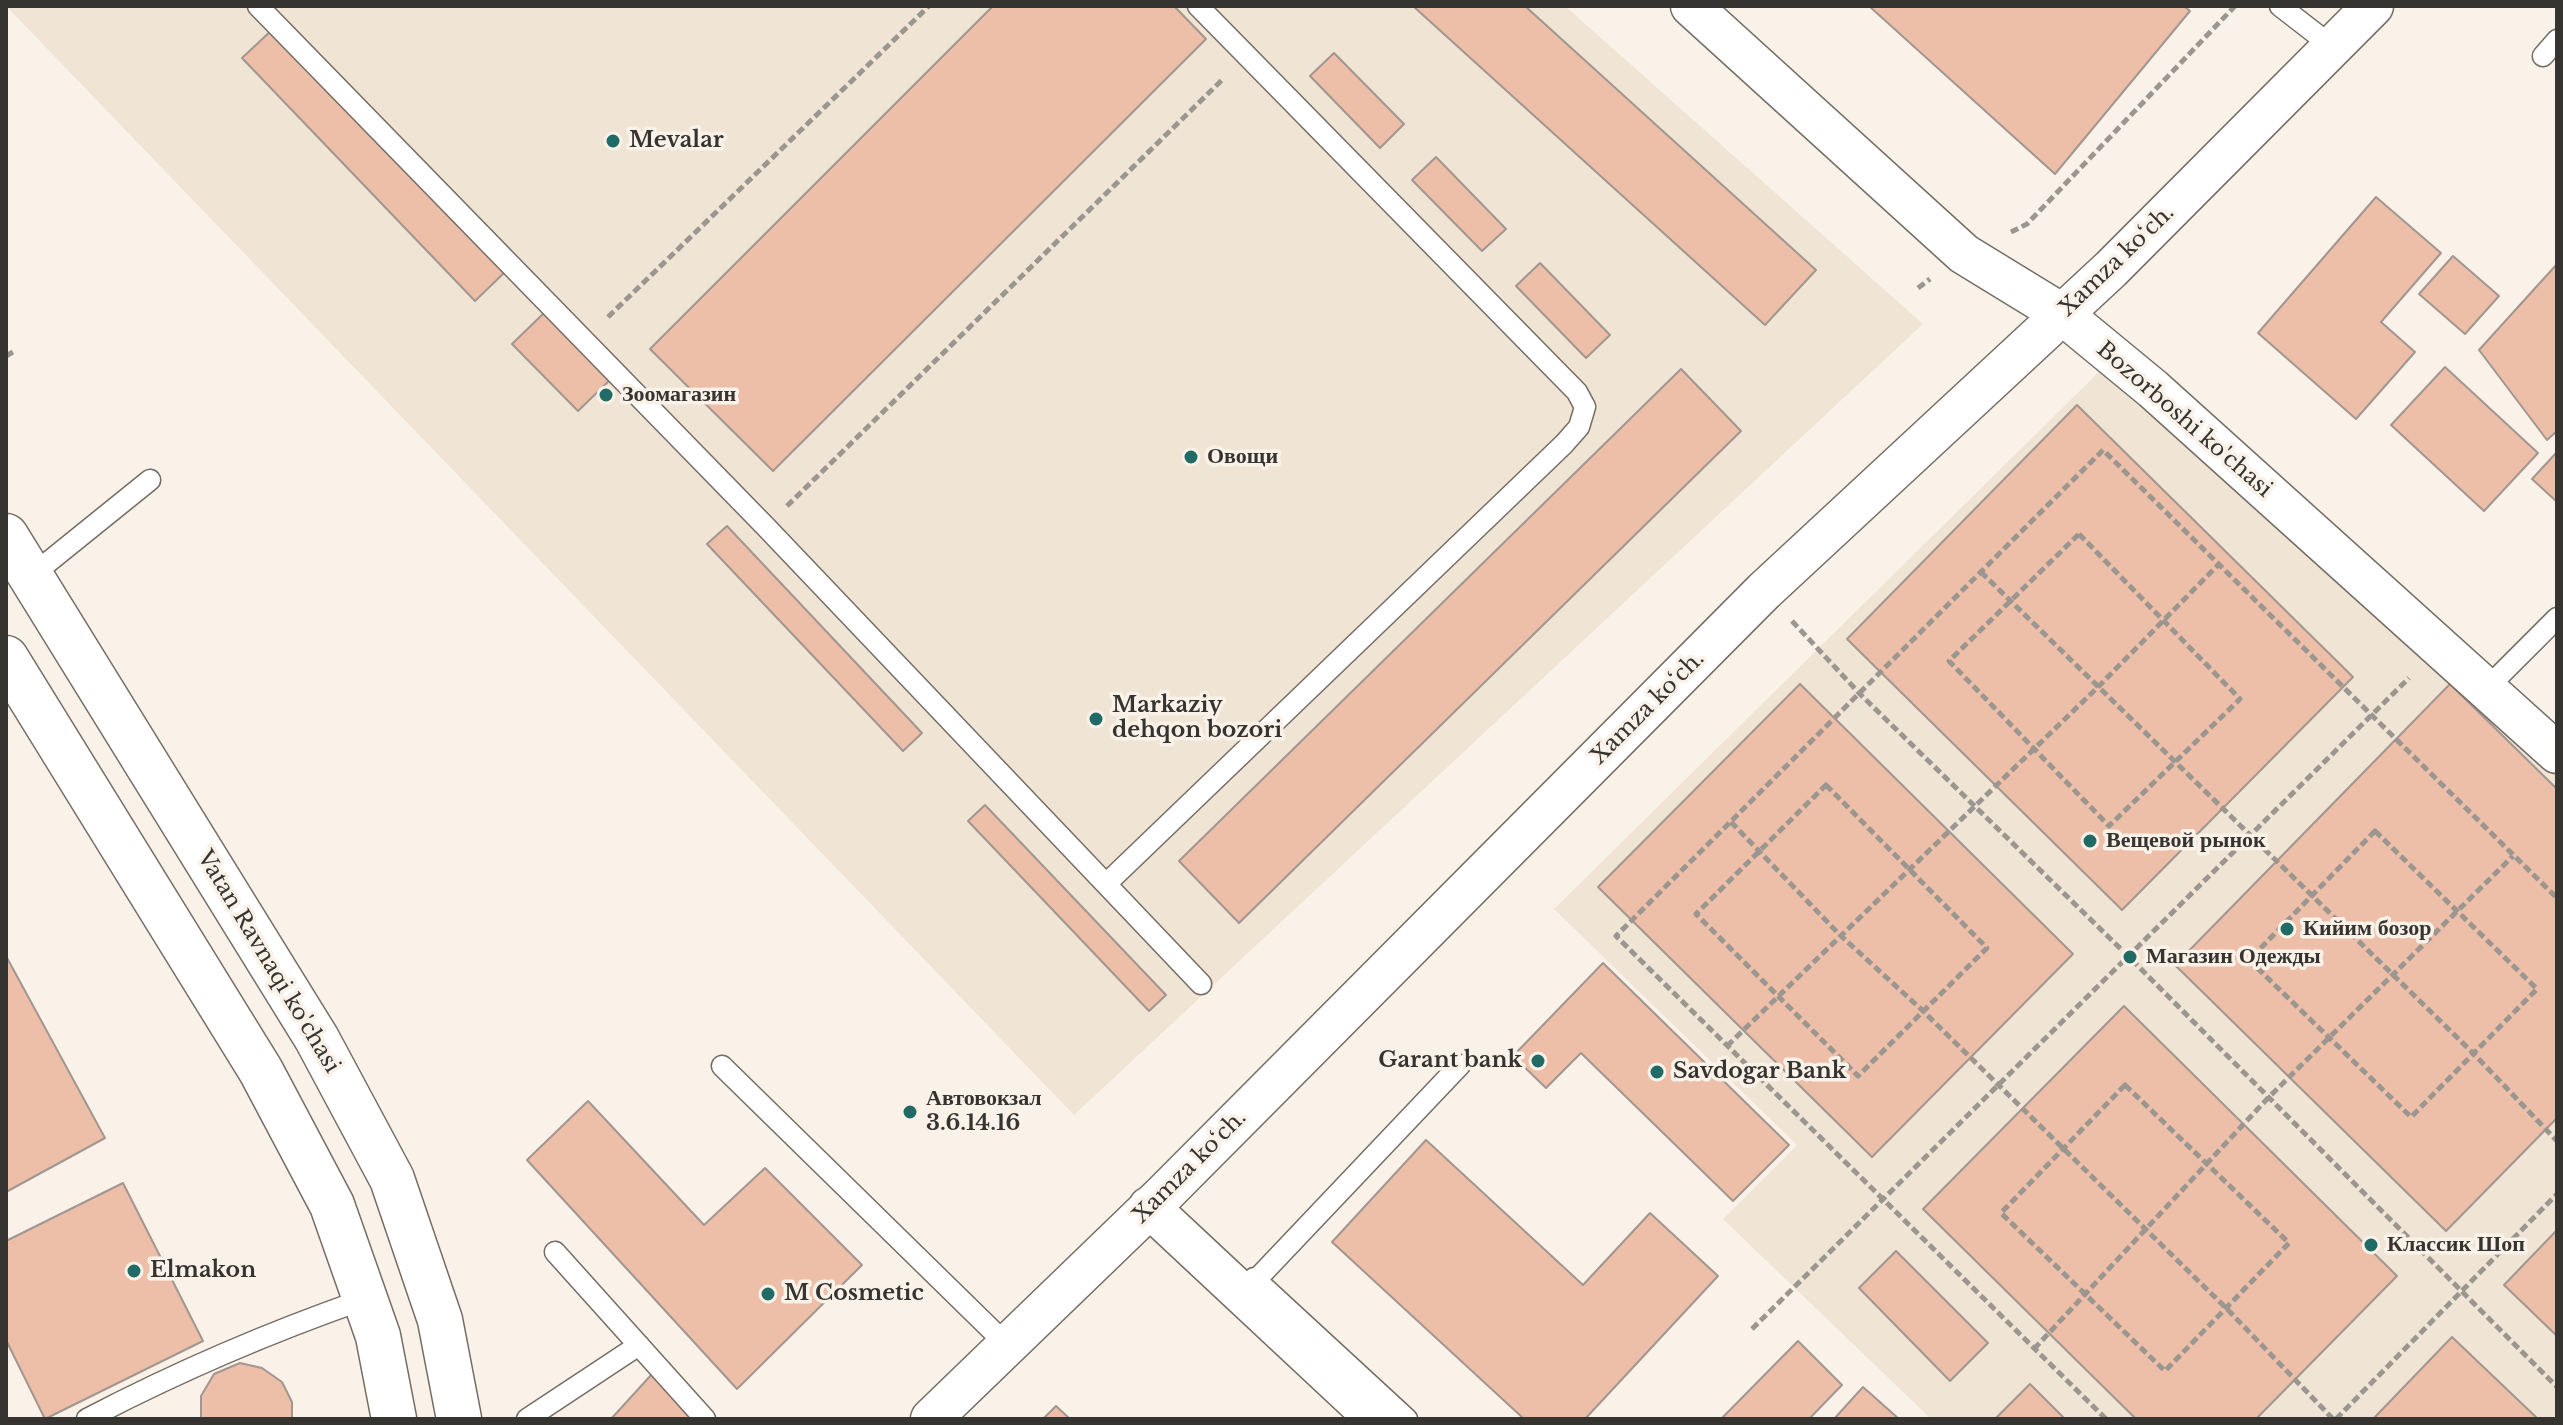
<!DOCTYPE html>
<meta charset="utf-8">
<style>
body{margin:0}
#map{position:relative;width:2563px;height:1425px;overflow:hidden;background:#faf2e8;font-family:"Libre Baskerville",serif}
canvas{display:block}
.frame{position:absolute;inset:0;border:8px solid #363430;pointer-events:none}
</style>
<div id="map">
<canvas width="2563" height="1425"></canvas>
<div class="frame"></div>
</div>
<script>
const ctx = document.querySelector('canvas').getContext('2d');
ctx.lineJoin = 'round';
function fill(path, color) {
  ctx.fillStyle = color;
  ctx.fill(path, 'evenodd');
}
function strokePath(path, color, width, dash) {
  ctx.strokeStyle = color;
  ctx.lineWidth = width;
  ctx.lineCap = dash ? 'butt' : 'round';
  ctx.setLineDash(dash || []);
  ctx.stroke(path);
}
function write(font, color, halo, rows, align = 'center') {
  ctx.font = font + ' "Libre Baskerville",serif';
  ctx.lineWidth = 7;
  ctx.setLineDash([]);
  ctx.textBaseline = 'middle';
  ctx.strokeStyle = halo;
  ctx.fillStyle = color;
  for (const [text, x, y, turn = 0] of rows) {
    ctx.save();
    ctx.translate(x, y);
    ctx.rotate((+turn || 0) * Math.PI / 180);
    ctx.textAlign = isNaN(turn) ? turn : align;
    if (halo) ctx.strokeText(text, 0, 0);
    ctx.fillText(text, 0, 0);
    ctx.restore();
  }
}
const built = new Path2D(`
 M6,6H1565L1923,324L1074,1115Z
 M2110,361L2557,773V1419H1931L1723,1219L1797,1145L1554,909Z`);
const building = new Path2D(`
 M993,6H1174L1206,39L773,471L650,349Z
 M1413,6H1525L1816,270L1765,325Z
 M1869,6H2184L2190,11L2055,174Z
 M274,28L507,270L475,301L242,58Z
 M1334,53L1404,124L1380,148L1310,76Z
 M1436,157L1506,229L1482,251L1412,180Z
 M2376,197L2441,253L2381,322L2415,352L2356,419L2258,333Z
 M2453,256L2499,296L2465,334L2419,294Z
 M1540,263L1610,335L1586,358L1516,286Z
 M2557,264V431L2547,440L2479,350Z
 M546,311L612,378L578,411L512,344Z
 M2445,367L2538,453L2484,511L2391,425Z
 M1681,369L1741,431L1239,923L1179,861Z
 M2077,405L2353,677L2122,910L1847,639Z
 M2557,452V502L2532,479Z
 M727,526L922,733L903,751L707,544Z
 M1800,684L2073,954L1872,1157L1598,887Z
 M2450,684L2557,789V1118L2446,1231L2175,965Z
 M985,805L1166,995L1149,1011L968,821Z
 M6,956L105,1138L6,1192Z
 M1603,963L1789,1145L1733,1201L1581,1053L1546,1088L1513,1056Z
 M2124,1006L2397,1276L2256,1419H2136L1923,1209Z
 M588,1101L704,1225L765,1168L862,1265L737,1389L527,1160Z
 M1426,1140L1583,1285L1650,1213L1718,1276L1585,1419H1524L1332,1242Z
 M123,1183L203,1341L45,1419L6,1340V1241Z
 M2557,1230V1336L2504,1285Z
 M1896,1251L1988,1343L1950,1381L1859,1288Z
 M2452,1337L2538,1419H2373Z
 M1798,1341L1842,1385L1809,1419H1721Z
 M240,1363L262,1368L282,1382L292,1402V1419H201V1396L214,1374Z
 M652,1374L698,1419H611Z
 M2030,1384L2065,1419H1995Z
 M1863,1387L1899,1419H1834Z
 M1056,1406L1070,1419H1043Z`);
const path = new Path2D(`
 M2011,232L2027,224L2235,6
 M1918,288L1930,279
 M608,317L929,6
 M6,356L13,352
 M787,506L1223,79
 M2079,534L2240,699L2109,826L1949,661Z
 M1981,572L2474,1054L2557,1141
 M1792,621L1860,694L2129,957L2557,1387
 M1826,785L1987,948L1858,1076L1696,914Z
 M1731,822L1840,935L1922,1010L2227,1309L2333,1419
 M2375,831L2537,989L2411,1117L2249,960Z
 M1727,1046L2097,688L2217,566
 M2125,1085L2289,1243L2165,1371L2001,1213Z
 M1752,1329L2409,678
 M2034,1349L2268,1098L2513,856
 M2106,1419L1616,936L2103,450L2557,898
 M2336,1419L2557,1194`);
const lane = new Path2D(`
 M258,6L766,527L1201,984
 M2280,6L2333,47
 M2543,56L2557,40
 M31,576L150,480
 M2486,689L2557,618
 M1106,884L1564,444L1579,427L1585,407L1577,392L1198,6
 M722,1066L1007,1345
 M555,1252L705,1419
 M1254,1278L1407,1419
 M1256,1280L1460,1065
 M87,1419C179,1371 267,1333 365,1299
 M527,1419L639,1345`);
const street = new Path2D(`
 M1691,6L1964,254L2062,314L2153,389L2557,753
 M1149,1207L1376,1419
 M931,1419L1163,1195L1764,591L2111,269L2373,6`);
const secondary = new Path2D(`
 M6,536L317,1039L392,1179L440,1320L459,1419
 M6,658L261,1071L332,1205L378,1336L394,1419`);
const markers = [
 [613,141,8,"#206b65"],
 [606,395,8,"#206b65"],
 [1191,457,8,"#206b65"],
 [1096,719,8,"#206b65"],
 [2090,841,8,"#206b65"],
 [2287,929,8,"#206b65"],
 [2130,957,8,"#206b65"],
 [1538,1061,8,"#206b65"],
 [1657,1072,8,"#206b65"],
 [910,1112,8,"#206b65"],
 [2371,1245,8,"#206b65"],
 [134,1271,8,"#206b65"],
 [768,1294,8,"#206b65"]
];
const poiNames = [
 ["Mevalar",629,141],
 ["Зоомагазин",622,395],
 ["Овощи",1207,457],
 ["Markaziy",1112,706],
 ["dehqon bozori",1112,731],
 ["Вещевой рынок",2106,841],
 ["Кийим бозор",2303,929],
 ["Магазин Одежды",2146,957],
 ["Garant bank",1522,1061,"right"],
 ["Savdogar Bank",1673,1072],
 ["Автовокзал",926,1099],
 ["3.6.14.16",926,1124],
 ["Классик Шоп",2387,1245],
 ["Elmakon",150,1271],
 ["M Cosmetic",784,1294]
];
const streetNames = [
 ["Xamza ko‘ch.",2117,261,-44],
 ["Bozorboshi ko'chasi",2184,420,41],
 ["Xamza ko‘ch.",1648,708,-45],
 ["Vatan Ravnaqi ko'chasi",268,962,59],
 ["Xamza ko‘ch.",1190,1167,-45]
];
fill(built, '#f0e4d5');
fill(building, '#edbea8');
strokePath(building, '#a29691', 2);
strokePath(lane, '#746d65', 23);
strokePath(street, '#746d65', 43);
strokePath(secondary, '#746d65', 47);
strokePath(path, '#9b968f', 5, [8, 4]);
strokePath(lane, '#fff', 20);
strokePath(street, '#fff', 40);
strokePath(secondary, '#fff', 44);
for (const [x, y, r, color] of markers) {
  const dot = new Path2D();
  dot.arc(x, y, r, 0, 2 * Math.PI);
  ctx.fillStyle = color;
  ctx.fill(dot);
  strokePath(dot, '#faf2e8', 3);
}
write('bold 22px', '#363430', '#faf2e8', poiNames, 'left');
write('22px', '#363430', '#faf2e8', streetNames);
</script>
